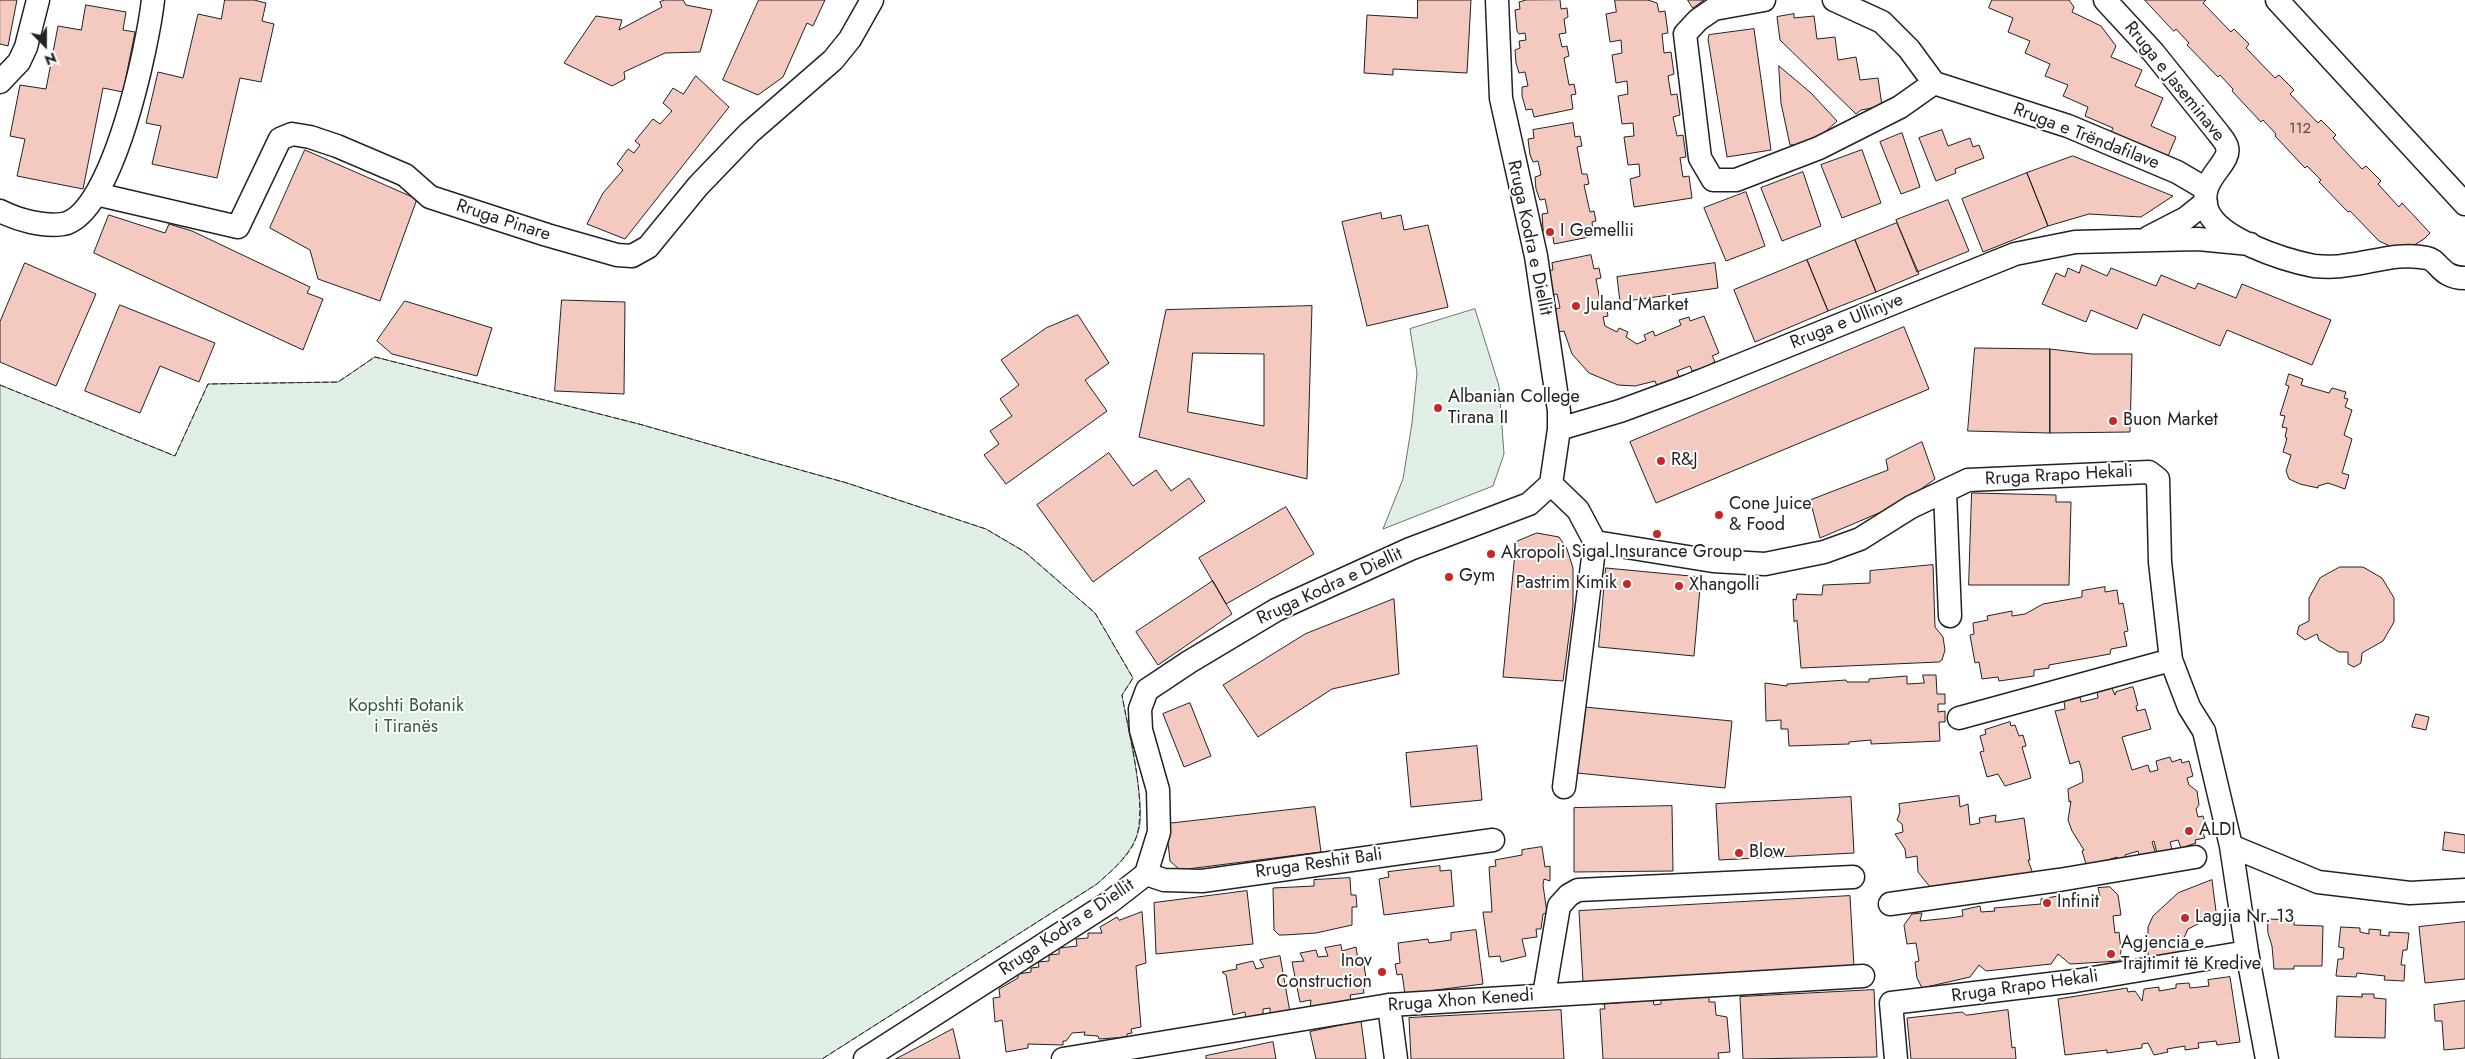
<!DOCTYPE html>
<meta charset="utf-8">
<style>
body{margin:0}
#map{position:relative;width:2465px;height:1059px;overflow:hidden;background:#fff;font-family:Jost,sans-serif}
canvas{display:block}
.north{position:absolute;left:20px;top:20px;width:50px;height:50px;-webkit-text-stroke:4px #fff;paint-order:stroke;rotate:158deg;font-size:14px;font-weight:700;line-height:20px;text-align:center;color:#222}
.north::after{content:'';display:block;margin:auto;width:18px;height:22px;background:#222;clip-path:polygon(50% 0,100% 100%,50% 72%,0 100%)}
</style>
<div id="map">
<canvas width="2465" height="1059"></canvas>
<div class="north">N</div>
</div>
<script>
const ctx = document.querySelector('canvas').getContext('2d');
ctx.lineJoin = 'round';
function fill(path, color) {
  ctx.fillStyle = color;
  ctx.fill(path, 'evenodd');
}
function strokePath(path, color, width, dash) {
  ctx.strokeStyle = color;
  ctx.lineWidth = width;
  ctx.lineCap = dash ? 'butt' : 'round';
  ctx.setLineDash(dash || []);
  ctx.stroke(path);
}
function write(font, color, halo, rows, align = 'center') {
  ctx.font = font + ' Jost,sans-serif';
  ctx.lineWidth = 4;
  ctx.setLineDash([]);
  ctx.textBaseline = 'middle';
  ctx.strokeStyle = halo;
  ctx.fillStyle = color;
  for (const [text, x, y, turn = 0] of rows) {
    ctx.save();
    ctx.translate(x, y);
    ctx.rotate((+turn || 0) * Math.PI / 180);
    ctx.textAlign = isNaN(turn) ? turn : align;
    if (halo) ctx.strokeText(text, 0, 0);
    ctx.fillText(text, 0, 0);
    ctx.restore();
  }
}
const green = new Path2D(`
 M1475,309L1499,386L1504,454L1493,486L1383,529L1403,479L1412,423L1417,373L1410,329Z
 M375,357L639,424L768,461L847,483L986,529L1025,552L1095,613L1133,678L1122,695C1127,725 1146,804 1139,829C1133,852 1114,869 1097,884L822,1059H0V385L175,456L208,384L338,382Z`);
const building = new Path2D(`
 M0,0H17L8,46L0,44Z
 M225,0H254L266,3L262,21L274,24L261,82L240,78L217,178L152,164L161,126L146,123L158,72L183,78L198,14L221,19Z
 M665,0H683L686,5L712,10L700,52L665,53L624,72L625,79L612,86L564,63L596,16L622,20L619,30L662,7L660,2Z
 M759,0H825L813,26L807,23L783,77L758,95L723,80Z
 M1418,0H1471L1467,73L1393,69V75L1364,73L1367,15L1417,18Z
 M1560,0L1561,9L1567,8L1568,17L1564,19L1566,33L1559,34L1562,47L1567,46L1569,56L1564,58L1569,85L1574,84L1576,94L1571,95L1573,109L1534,117L1532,109L1526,110L1522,96V87L1528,86L1525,72L1519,73L1516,63L1515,50L1520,48L1519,41L1526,40L1525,33L1519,34L1517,31L1515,10L1520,9L1519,2L1526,0Z
 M1615,0H1648L1657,3L1659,12L1665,11L1668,33L1662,34L1664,53L1671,52L1674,74L1668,76L1671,95L1677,94L1680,115L1673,117L1677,136L1683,135L1686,157L1680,158L1683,177L1689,176L1692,198L1634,207L1630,179L1640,176L1639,164L1628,165L1624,137L1634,136L1633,123L1622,124L1618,96L1628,94L1627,81L1616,83L1612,55L1622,53L1621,40L1610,42L1606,14L1616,12Z
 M1688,0H1704L1693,8Z
 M1992,0H2069L2074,7L2072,12L2101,26L2116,46L2111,57L2142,70L2135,86L2163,98L2151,126L2176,137L2166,161L2109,136L2113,128L2085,116L2088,107L2063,96L2068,85L2045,76L2050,64L2025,53L2030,41L2008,32L2013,18L1989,8Z
 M2145,0H2206L2203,3L2231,32L2234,29L2249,44L2246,48L2275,78L2279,75L2294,90L2290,94L2318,123L2321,120L2336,135L2333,138L2362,169L2366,166L2381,181L2378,184L2399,207L2402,203L2430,233L2424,239L2411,247H2392L2379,241L2350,211L2348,212L2319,182L2321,180L2307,166L2305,168L2275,136L2276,134L2263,120L2261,122L2232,91L2233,89L2220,75L2218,77L2187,45L2189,43L2176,29L2174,31Z
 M86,5L126,12L123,30L135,32L123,92L103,88L83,189L17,176L25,139L10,136L20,85L46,89L58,26L81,30Z
 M1794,14V18L1814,16L1817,39L1835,37L1838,60L1856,57L1860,80L1878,78L1882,106L1861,110L1856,114L1780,40L1777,17Z
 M1754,29L1771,150L1727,157L1708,39L1709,35Z
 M1779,66L1811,93L1837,121L1820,137L1798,145H1790L1781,103Z
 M696,76L729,107L625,239L587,224L603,193L623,170L617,164L628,149L634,153L640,145L635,141L653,119L660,124L672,111L663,103L673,88L683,94Z
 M1573,123L1575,137L1580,136L1582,146L1577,147L1582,174H1587L1589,184L1584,185L1590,212L1594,211L1596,221L1592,222L1594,236L1554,244L1553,237H1547L1543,229L1542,214L1548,213L1545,199L1540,200L1536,189L1535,177L1541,175L1538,161L1533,162L1530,155L1528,139L1534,138L1533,130Z
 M1942,130L1948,146L1970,138L1973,147L1979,145L1984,158L1955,169L1956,173L1936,181L1919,138Z
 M1902,133L1920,187L1901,194L1880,142Z
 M305,150L417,199L380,301L318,279L310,250L270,228Z
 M1862,150L1881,203L1842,218L1821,165Z
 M2073,156L2173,196L2141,217L2089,214L2048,226L2027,173Z
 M1803,172L1821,226L1782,241L1761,188Z
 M2027,173L2048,226L1983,252L1962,199Z
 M1746,192L1765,246L1726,261L1704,208Z
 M1948,200L1969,251L1917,272L1896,220Z
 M1381,213L1382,219L1401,215L1404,230L1428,225L1448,307L1367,326L1342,222Z
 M109,215L165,233L169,224L192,231L310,287L307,293L323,299L303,350L94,253Z
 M1897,223L1919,274L1876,292L1855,240Z
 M1855,240L1876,292L1828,311L1807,260Z
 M1591,255L1594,269L1599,268L1601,278L1596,279L1601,306H1606L1608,316L1603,317L1605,326L1617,332L1619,328L1628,332L1626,337L1637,344L1646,340L1644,335L1653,331L1655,336L1681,325L1679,320L1689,317L1690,321L1704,316L1719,353L1712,356L1715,361L1709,366L1692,371L1690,366L1677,371L1679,377L1672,381L1657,386L1655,381L1635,386L1618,385L1589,373L1572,354L1564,331L1559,332L1556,326L1554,309L1560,308L1557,294L1552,295L1547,271L1553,270L1552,263Z
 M1807,260L1828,311L1755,342L1734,290Z
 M25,263L96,294L56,386L0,362V322Z
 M1715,263L1718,288L1620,302L1617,277Z
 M2082,265L2107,276L2111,268L2156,286L2161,275L2195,289L2198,283L2236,298L2242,284L2331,320L2312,365L2227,330L2220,346L2143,314L2137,329L2091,310L2086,322L2042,304L2056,273L2065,277L2068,268L2079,273Z
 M562,300L625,302L624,394L555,391Z
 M405,301L492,328L477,376L392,354L377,341Z
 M120,305L215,343L199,382L160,366L140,413L85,391Z
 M1312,306L1307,479L1139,437L1166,310ZM1193,353L1264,354V426L1188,412Z
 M1078,315L1109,363L1085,380L1107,411L1006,484L984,455L999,444L990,431L1012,416L1000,399L1019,385L1001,360L1046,328Z
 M1904,327L1929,389L1656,503L1630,442Z
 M1975,348L2050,349V433L1968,431Z
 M2050,349L2092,354H2132L2130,432L2050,433Z
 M2289,374L2303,379L2301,385L2329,393L2332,388L2346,392L2344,398L2348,399L2345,407L2352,410L2344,435L2352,439L2342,473L2349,475L2345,489L2328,483L2318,486V488L2300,484L2289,479L2286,471L2291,455L2283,452L2287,438L2285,437L2287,428L2282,427L2285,416L2280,415L2289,386L2286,385Z
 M1922,442L1935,479L1900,504L1820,538L1810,500L1888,470L1886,460Z
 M1109,453L1133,486L1156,470L1171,491L1189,478L1205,501L1093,582L1037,505Z
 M1972,493L2056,495V502H2071L2069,585H1969Z
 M1286,507L1314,554L1226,604L1199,558Z
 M1537,533L1559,537L1567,549L1573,568V606L1563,681L1503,677L1516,542Z
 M1933,565L1935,627L1943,637L1945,650L1942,660L1939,662L1801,668L1797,620L1794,622L1793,599L1796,600L1797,594L1822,595L1823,585L1870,583V571Z
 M2340,567H2363L2382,578L2394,598V622L2383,641L2362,653L2361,663L2354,667L2348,664V652H2339L2319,640L2317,634L2305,640L2297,634L2299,626L2309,621V598L2320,578Z
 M1606,568L1701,577L1694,656L1599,647Z
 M1213,581L1232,614L1158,665L1136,632Z
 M2105,587V592L2117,590L2119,604L2123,603L2128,631L2124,632L2127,646L2111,649L2110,654L2049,665V668L2034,670V676L1999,681L1998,677L1982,679L1979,662L1975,663L1970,635L1974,634L1973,623L1988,620L1987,616L2012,611V616L2025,614L2043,604L2082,597V591Z
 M1394,599L1399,674L1332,689L1258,737L1223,685L1305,634Z
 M1923,675H1936L1937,694H1945V704H1938V712L1945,711V722H1939L1940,741L1871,744V740L1849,742V744L1789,746L1788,729H1781V720L1766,721L1765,683L1787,686V684L1846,680L1847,682H1869V679L1907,676V684L1924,683Z
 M2133,687L2138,705L2136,706L2137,711L2145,709L2151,729L2122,737L2132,770L2148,765L2150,772L2158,770L2156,761L2170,757L2172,762L2181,759L2182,763L2189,761L2193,776L2187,778L2189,785L2197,791L2199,805L2196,809L2198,817L2203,816L2208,832L2203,833L2205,838L2195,840L2196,843L2181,848L2178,840L2170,842L2172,849L2157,853L2154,841L2152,842L2156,854L2140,859L2138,851L2125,855L2128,862L2119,865L2117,857L2087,867L2082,851L2084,850L2072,831L2068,820L2071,801L2069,802L2068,789L2083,782L2082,771L2079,761L2070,764L2055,711L2065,709L2064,701L2080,697L2081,702L2098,698L2097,691L2112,688L2115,695L2116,692Z
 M1190,703L1211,756L1184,767L1163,714Z
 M1584,707L1732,721L1725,788L1577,773Z
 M2416,714L2429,717L2426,730L2412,727Z
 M2010,722L2011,726L2015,725L2019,736L2023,735L2026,746L2022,747L2031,778L2005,786L1998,774L1987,777L1980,752L1984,751L1980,736L1986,734L1985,730Z
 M1477,746L1482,800L1411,807L1406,753Z
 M1959,796L1960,807L1968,804L1970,825L1980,823L1979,818L1996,815L1995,822H1999L2024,818L2030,860H2028L2033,874L1934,892L1918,872L1917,856L1906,858L1905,849L1895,834L1903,832L1902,824L1897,820L1900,812L1899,804Z
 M1851,797L1854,853L1719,860L1716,804Z
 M1672,806L1673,871L1574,872V808Z
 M1315,807L1321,852L1180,870L1170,861L1166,824Z
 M2445,832L2465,835V853L2443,850Z
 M1542,847L1545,867L1550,866V881L1544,879L1543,885L1547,913L1543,914L1541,929H1536L1537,937L1522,939L1526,956L1501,962L1500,956L1489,957L1483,912H1492L1489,867L1496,866L1495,860L1522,855V850Z
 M1440,866V871L1451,870L1454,906L1384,915L1379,879L1389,877L1388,872Z
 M1350,878L1351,895H1356L1357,907H1352V925L1316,933L1284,935H1279L1274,930L1273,888L1314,886V880Z
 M2212,880L2217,919L2200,923L2188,929L2184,938L2185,951L2148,958V927L2153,916L2178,893Z
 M2110,887L2118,895L2121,915L2113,916L2115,933L2119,932L2121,950L2120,961L2070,964L2058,954L2051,964L1986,971L1979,965L1970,977L1922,988L1917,978L1915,962L1919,961L1916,943L1907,944L1904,925L1912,914L1922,913L1920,921L1950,918L1963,916L1962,910L1980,906L1981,912L1995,911L1994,908L2041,904V899L2058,896L2059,903L2074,901L2100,896L2098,888Z
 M1247,891L1253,944L1156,954L1154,903Z
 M1850,896L1854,967L1583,982L1579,911Z
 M1142,912L1146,963L1136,966L1141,1027L1131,1029L1132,1033L1127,1034V1037L1099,1039L1098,1036L1084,1035L1085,1032L1072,1033L1066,1041H1063V1045L1028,1044V1048L1006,1052L1002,1020L995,1022L993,998L1000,997L999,989L1018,978V974L1031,972V968L1039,967L1038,962L1049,961V955L1059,954V948L1077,946L1076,939L1088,938V933H1102L1100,927L1117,917L1119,920Z
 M2268,919L2294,920V925L2323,926L2322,966H2294V969H2274L2272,946L2268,933Z
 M2465,922V979L2425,983L2419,927Z
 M2341,927L2360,928V932L2369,934V929L2381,930L2380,935L2389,936V932L2409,933L2407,950H2403L2401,965H2405L2404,981L2384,980L2385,976L2357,973L2356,977L2336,976L2338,959H2343L2344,948L2339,947Z
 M1476,930L1483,984L1405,994L1402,974L1397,975L1395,964L1400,963L1398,943L1428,939L1429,943L1451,940V933Z
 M1341,945L1342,951L1356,947L1358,960L1363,959L1366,978L1362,979L1364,993L1350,995L1351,1000L1310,1008L1311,1000L1300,1002L1292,962L1304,961L1300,953L1316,950L1318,957L1328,956L1325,948Z
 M1280,956L1290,1012L1270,1016V1008L1263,1009V1017L1246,1021L1245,1012L1233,1015L1226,975L1222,972L1237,969L1236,965L1253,961L1256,969L1264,967L1260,960Z
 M2230,977L2240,1042L2217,1045L2216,1041L2198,1043L2199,1048L2185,1050V1046L2167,1049L2168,1052L2154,1055L2148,1043L2142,1044V1048L2107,1053V1050L2065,1055L2058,999L2127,988L2128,992L2135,991L2142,1001L2144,989L2159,987V991L2176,988V984L2189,983L2190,988L2209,986L2208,980Z
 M1874,990L1877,1057L1743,1059L1740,997Z
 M2362,994H2374V998L2386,999L2385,1038L2335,1037L2337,996L2362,997Z
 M1709,997V1002H1715L1716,1015L1727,1017L1730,1052L1718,1053L1719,1059H1603L1600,1009H1605L1604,1004L1653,1000L1654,1005L1661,1004V1001Z
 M2465,1001V1048L2444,1050L2442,1021H2435L2434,1005Z
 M1561,1010L1564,1059H1411L1409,1018Z
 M2008,1010L2012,1048L2015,1047L2016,1059H1911L1907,1018L1962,1012L1966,1015Z
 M1361,1021L1366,1059H1316L1310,1032Z
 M953,1029L960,1059H896Z
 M1273,1042L1276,1059H1206V1056Z`);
const street = new Path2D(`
 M1764,0L1714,9L1698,20L1685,34L1700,158L1713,180H1736L1819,148L1900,107L1934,83
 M1834,0L1882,22L1909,49L1934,83L2068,126L2177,172L2206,189
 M2105,0L2153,52L2219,134C2221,137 2226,142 2227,147C2232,164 2197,179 2207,209C2217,239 2284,260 2314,266C2324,267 2338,267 2348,265C2374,262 2399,252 2427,258C2439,260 2440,278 2465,278
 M2277,0L2465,204
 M0,82L19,62L26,47L38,0
 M96,194L238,227L280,139L292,134L310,137L337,146L405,175L430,197L547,235L617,255L632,256L648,247L698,186L749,133L833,60L850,39L872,0
 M0,211C18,220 43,227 63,224C113,215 148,44 153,0
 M2149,237L2186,218L2206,202
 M1559,429L1620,411L1688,386L2015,254L2075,242L2198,239L2250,244
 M1551,484L1578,510L1595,542L1713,561L1765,564L1824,552L1860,539L1911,507L1968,480L2149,472L2158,479L2160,562L2171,660L2189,707L2204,731L2231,846L2247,952L2267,1059
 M1945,491L1950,616
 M1959,718L2171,660
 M1564,787L1595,542
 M2231,846L2318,882L2410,893L2465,890
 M1146,874L1164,880L1202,881L1493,840
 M1890,904L2059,880L2195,857
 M1544,995L1559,906L1569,895L1578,890L1853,877
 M1389,1005L1396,1059
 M865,1059L1110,902L1146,874L1159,832L1158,790L1141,730L1140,709L1147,690L1189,662L1276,610L1410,549L1529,504L1551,484L1559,429V411L1536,256L1501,98L1497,0
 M1063,1059L1389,1005L1863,976
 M1896,1059L1891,1003L2075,981L2247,952`);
const fence = new Path2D(`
 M0,385L175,456L208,384L338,382L375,357L639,424L768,461L847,483L986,529L1025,552L1095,613L1133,678L1122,695C1128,731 1151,814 1133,845C1125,860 1110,872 1097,884L822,1059`);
const markers = [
 [1550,232,5,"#c62828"],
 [1576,306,5,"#c62828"],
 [1438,408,5,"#c62828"],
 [2113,421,5,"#c62828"],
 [1661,461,5,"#c62828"],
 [1719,515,5,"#c62828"],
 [1657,534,5,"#c62828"],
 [1491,554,5,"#c62828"],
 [1449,577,5,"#c62828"],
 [1627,584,5,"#c62828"],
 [1679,586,5,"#c62828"],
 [2189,831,5,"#c62828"],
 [1739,853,5,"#c62828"],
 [2047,903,5,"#c62828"],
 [2185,918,5,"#c62828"],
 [2111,954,5,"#c62828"],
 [1382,972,5,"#c62828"]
];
const numberNames = [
 ["112",2300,129]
];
const streetNames = [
 ["Rruga e Jaseminave",2174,82,51],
 ["Rruga e Trëndafilave",2086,137,21],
 ["Rruga Pinare",503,221,18],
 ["Rruga Kodra e Diellit",1529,238,78],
 ["Rruga e Ullinjve",1847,322,-22],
 ["Rruga Rrapo Hekali",2059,476,-3],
 ["Rruga Kodra e Diellit",1330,587,-25],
 ["Rruga Reshit Bali",1319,864,-8],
 ["Rruga Kodra e Diellit",1067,928,-34],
 ["Rruga Rrapo Hekali",2025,987,-8],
 ["Rruga Xhon Kenedi",1461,1001,-4]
];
const poiNames = [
 ["I Gemellii",1560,232],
 ["Juland Market",1586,306],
 ["Albanian College",1448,398],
 ["Tirana II",1448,419],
 ["Buon Market",2123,421],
 ["R&J",1671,461],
 ["Cone Juice",1729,505],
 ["& Food",1729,526],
 ["Sigal Insurance Group",1657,553,"center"],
 ["Akropoli",1501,554],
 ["Gym",1459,577],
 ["Pastrim Kimik",1617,584,"right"],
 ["Xhangolli",1689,586],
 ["ALDI",2199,831],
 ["Blow",1749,853],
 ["Infinit",2057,903],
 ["Lagjia Nr. 13",2195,918],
 ["Agjencia e",2121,944],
 ["Trajtimit të Kredive",2121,965],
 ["Inov",1372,962,"right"],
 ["Construction",1372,983,"right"]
];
const parkNames = [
 ["Kopshti Botanik",406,707],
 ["i Tiranës",406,728]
];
fill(green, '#e0efe3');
strokePath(green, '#6f6f6f', 1);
fill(building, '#f3c9c0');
strokePath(building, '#222', 1);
strokePath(street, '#222', 25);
strokePath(street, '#fff', 22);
strokePath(fence, '#222', 1, [6, 2.5]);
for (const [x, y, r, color] of markers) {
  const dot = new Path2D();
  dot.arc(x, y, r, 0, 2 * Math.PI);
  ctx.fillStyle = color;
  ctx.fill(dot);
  strokePath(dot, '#fff', 2);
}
write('15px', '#564c4a', null, numberNames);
write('18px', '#222', '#fff', streetNames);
write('18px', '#222', '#fff', poiNames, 'left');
write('18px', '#2f5e38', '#fff', parkNames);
</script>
